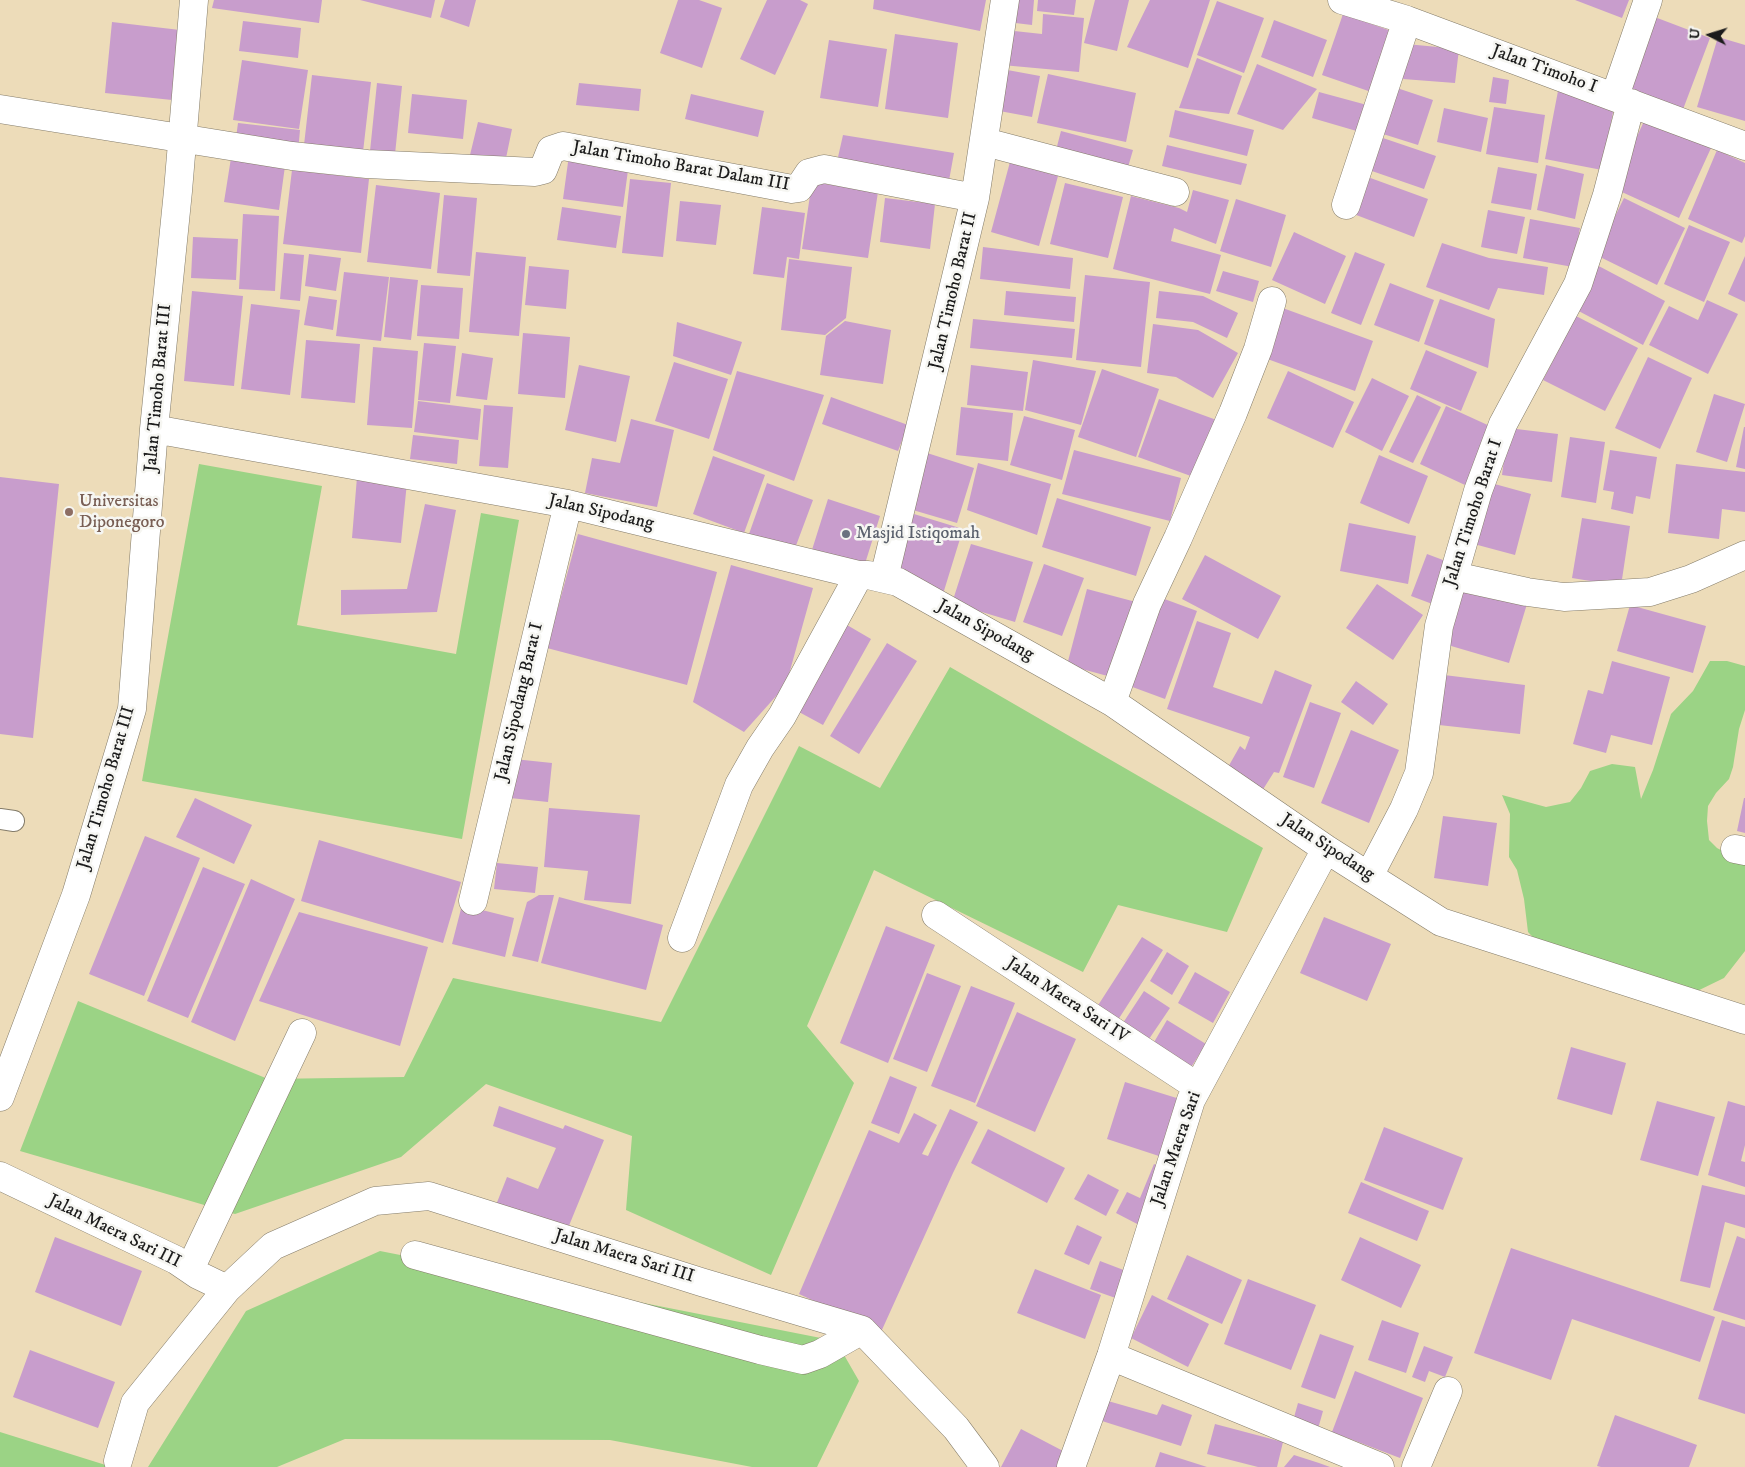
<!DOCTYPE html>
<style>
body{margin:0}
#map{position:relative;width:1745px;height:1467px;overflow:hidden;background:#eddcb9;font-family:"IM FELL DW Pica",serif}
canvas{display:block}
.north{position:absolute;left:1685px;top:10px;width:50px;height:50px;-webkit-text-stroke:4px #f6f6f2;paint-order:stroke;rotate:275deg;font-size:14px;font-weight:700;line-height:20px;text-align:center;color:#1c1c1c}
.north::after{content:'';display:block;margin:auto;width:18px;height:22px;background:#1c1c1c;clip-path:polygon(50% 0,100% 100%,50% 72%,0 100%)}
</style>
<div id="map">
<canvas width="1745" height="1467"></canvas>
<div class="north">U</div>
</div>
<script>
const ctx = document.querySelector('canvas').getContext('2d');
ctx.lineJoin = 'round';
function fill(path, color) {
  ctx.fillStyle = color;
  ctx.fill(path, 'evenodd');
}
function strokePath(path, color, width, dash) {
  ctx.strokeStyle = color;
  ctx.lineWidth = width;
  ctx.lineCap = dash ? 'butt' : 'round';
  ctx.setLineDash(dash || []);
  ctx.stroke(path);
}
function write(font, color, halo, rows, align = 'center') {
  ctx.font = font + ' "IM FELL DW Pica",serif';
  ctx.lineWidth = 5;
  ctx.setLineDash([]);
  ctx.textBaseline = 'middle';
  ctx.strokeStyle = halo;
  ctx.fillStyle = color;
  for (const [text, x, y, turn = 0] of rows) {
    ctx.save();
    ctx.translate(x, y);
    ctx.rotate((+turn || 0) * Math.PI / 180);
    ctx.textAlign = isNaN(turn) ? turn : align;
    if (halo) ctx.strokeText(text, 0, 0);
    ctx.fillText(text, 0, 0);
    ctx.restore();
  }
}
const green = new Path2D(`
 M199,464L322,486L297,625L456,654L481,513L519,520L462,839L142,781Z
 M1710,661H1727L1745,666V710L1739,729L1733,767L1729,779L1716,793L1708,806L1707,821L1709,840L1717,848L1745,863V951L1724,978L1687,996L1545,950L1528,932L1524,899L1517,870L1509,857L1510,814L1502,795L1546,807L1570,802L1581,788L1590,771L1612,764L1635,767L1641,799L1653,770L1671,714L1693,691Z
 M950,667L1263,848L1227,932L1118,905L1083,972L874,870L807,1026L854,1083L771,1275L626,1210L632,1136L486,1084L401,1157L235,1214L20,1151L78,1001L268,1079L404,1077L453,978L661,1022L799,746L880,788Z
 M380,1251L836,1341L859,1381L817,1467H752L610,1440L345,1439L277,1467H148L246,1311Z
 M0,1432L112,1467H0Z`);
const building = new Path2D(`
 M214,0H322L319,23L212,8Z
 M360,0H435L431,18Z
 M445,0H476L469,27L440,17Z
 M678,0H699L722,8L702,68L660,53Z
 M767,0H800L808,4L775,75L740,59Z
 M874,0H986L980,31L873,9Z
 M1010,0H1034L1032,25L1007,22Z
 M1038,0H1076L1074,15L1037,11Z
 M1095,0H1129L1117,51L1084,43Z
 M1150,0H1210L1188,68L1127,47Z
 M1575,0H1629L1622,18Z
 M1217,1L1264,18L1244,73L1197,55Z
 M1043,14L1084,18L1079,72L1002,65L1005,30L1042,34Z
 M1343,14L1397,33L1377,94L1322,75Z
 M1652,16L1710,38L1682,112L1624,90Z
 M1274,20L1327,40L1313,77L1261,57Z
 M243,21L301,28L298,58L239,51Z
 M112,22L180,30L172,100L105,93Z
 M895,34L958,43L948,118L885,109Z
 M1718,37L1745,45V121L1697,107Z
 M829,40L887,49L878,107L820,98Z
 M1406,44L1459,49L1455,83L1403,79Z
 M1197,58L1242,76L1229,114L1179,108Z
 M242,60L308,70L299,129L233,120Z
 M1257,64L1317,89L1283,130L1237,114Z
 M1002,69L1040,76L1032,117L994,110Z
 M1048,74L1136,93L1126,142L1037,123Z
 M312,75L371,82L363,152L304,145Z
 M1493,77L1509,80L1506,104L1489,102Z
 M377,83L402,86L394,164L369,161Z
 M579,83L641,89L639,111L576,105Z
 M1397,88L1433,100L1418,145L1383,134Z
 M1558,91L1615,102L1602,170L1545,159Z
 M1319,92L1367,105L1360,132L1312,118Z
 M412,94L467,100L463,139L408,133Z
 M691,94L764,111L758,137L685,119Z
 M1494,107L1545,115L1538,163L1486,154Z
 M1444,108L1488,118L1481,152L1437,142Z
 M1175,110L1254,130L1247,156L1169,137Z
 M1646,117L1711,148L1679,218L1613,188Z
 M478,122L512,129L505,163L470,155Z
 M238,123L300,130L298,152L235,145Z
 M1061,131L1133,150L1126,174L1055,154Z
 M843,135L954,153L948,186L836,166Z
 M1380,137L1436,156L1424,189L1369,170Z
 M1167,145L1247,164L1241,185L1162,166Z
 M1717,150L1745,163V236L1742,243L1688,219Z
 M569,155L629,163L623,207L563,199Z
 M231,158L285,166L279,210L224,202Z
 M1010,162L1058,176L1039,246L991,232Z
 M1546,165L1584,174L1575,219L1537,210Z
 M1498,167L1537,174L1531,210L1491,203Z
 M292,170L369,179L361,253L283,244Z
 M1365,176L1428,199L1414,237L1351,213Z
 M630,179L671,183L663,257L622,253Z
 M812,182L878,192L868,258L802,249Z
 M1065,183L1123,197L1108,258L1050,244Z
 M376,185L440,193L431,269L367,262Z
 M1193,190L1229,200L1216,244L1174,228L1171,241L1221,255L1210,294L1113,269L1131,196L1179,208L1187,212Z
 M444,195L477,198L470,276L437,273Z
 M885,198L935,204L930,249L880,242Z
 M1624,198L1685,228L1657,285L1596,255Z
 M1236,199L1286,215L1271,267L1220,251Z
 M680,201L721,205L716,245L676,241Z
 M562,207L621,216L616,248L557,240Z
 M762,207L805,213L799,259L787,257L784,278L753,274Z
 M1488,210L1525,217L1517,254L1481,247Z
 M243,214L279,216L275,291L239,289Z
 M1530,219L1580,228L1573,267L1523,258Z
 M1689,225L1730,242L1704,302L1664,284Z
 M1294,232L1346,256L1325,304L1272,280Z
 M193,237L238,239L236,280L191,278Z
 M1442,243L1489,258L1548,267L1544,295L1498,288L1489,310L1426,287Z
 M983,247L1073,258L1070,289L980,279Z
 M476,252L526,257L519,336L469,332Z
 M1355,252L1385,264L1361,325L1331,313Z
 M284,253L304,255L300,301L280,299Z
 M309,254L341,258L336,291L305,286Z
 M1745,256V302L1728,294Z
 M789,259L852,267L846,318L825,335L781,330Z
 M1593,263L1665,301L1643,345L1571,307Z
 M529,266L569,270L566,309L525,305Z
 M1223,271L1259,281L1253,302L1216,291Z
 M344,272L389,277L381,341L336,336Z
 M1085,275L1150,282L1141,367L1076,360Z
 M390,277L418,280L411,340L384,337Z
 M1390,283L1434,300L1419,342L1374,325Z
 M421,285L463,288L459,339L417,336Z
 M192,291L243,296L234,386L184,381Z
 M1006,291L1076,297L1074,322L1004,315Z
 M1159,291L1203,296L1238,313L1227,338L1193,322L1156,318Z
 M309,296L337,300L333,330L304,325Z
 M1440,299L1495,319L1488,368L1424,344Z
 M1707,300L1738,314L1708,374L1649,345L1669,306L1698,320Z
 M251,304L300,310L290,395L241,389Z
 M1280,307L1373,341L1355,391L1262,357Z
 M1576,316L1638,348L1605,411L1543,380Z
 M973,319L1075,329L1072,358L970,348Z
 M845,321L891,330L883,384L820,375L826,336Z
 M677,322L742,342L731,375L673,356Z
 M1153,324L1198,330L1238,353L1213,398L1176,377L1147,373Z
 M523,333L570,337L565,398L518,394Z
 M306,340L360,344L355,403L301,398Z
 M424,343L456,346L450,403L418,400Z
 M373,347L418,351L412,428L367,425Z
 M1426,350L1477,372L1461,411L1410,389Z
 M462,353L493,358L487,400L456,396Z
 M1648,357L1692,378L1660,449L1615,428Z
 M1033,360L1096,371L1081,425L1025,410Z
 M674,362L728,379L709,439L655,421Z
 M579,365L630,376L616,442L565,430Z
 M971,365L1028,372L1023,411L967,405Z
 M1102,369L1159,389L1136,457L1078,437Z
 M737,371L824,395L794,481L713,450Z
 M1288,371L1354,402L1333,448L1267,418Z
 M1372,378L1409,396L1382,451L1345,432Z
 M1714,394L1745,404L1727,462L1696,452Z
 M1417,395L1441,407L1413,463L1389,452Z
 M831,397L908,425L898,451L822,424Z
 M1159,399L1222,422L1202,480L1138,457Z
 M418,401L481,409L478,440L414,432Z
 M484,405L513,407L508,468L479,466Z
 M1446,406L1492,427L1465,485L1420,464Z
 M961,407L1013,413L1008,461L956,455Z
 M1024,416L1075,430L1062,480L1010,465Z
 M631,419L674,430L657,507L585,493L592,458L620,463Z
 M1744,427H1745V469L1736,467Z
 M1508,428L1558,434L1552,482L1502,475Z
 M413,435L459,440L457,464L410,459Z
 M1570,437L1605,442L1596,503L1561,497Z
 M1074,450L1181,478L1170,521L1062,494Z
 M1610,450L1657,457L1650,499L1636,496L1633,514L1611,509L1614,492L1603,490Z
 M924,452L974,468L957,523L906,508Z
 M1379,455L1428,476L1409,524L1360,503Z
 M713,456L765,475L744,533L693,514Z
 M978,463L1051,484L1037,535L967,510Z
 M1676,464L1745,472V512L1722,509L1719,539L1668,533Z
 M0,477L59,484L33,738L0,734Z
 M357,477L407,482L401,543L352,538Z
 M767,483L813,500L794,551L749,534Z
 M1491,483L1531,494L1515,555L1474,544Z
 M1057,498L1151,527L1136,576L1042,547Z
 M828,499L880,516L863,570L811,553Z
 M425,504L456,510L437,612L341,615V590L407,589Z
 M914,514L963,529L943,594L894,579Z
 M1582,518L1630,526L1621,586L1572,578Z
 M1349,523L1416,536L1408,584L1340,571Z
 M578,534L717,572L687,685L547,648Z
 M971,544L1033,562L1015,622L952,603Z
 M1427,554L1451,563L1435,605L1411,596Z
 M1205,555L1281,596L1258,639L1182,599Z
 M1044,564L1084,578L1062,636L1023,622Z
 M731,565L813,588L786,685L744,732L693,702Z
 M1459,583L1527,604L1509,663L1441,643Z
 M1377,584L1423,615L1393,660L1346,628Z
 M1087,589L1136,602L1115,678L1067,665Z
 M1159,597L1197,611L1165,699L1127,685Z
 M1630,605L1706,626L1693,673L1617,651Z
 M1197,621L1231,633L1213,687L1262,704L1275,670L1312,685L1279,773L1274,772L1262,791L1227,769L1240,746L1245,750L1250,737L1167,709Z
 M847,625L871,639L823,725L799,712Z
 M887,643L917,661L859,754L830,736Z
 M1612,661L1670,677L1652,745L1611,735L1606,753L1573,744L1588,690L1603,694Z
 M1436,674L1525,685L1520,734L1430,724Z
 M1356,681L1388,704L1373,725L1341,702Z
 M1310,702L1341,713L1314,788L1283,777Z
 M1351,730L1399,750L1369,823L1321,803Z
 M514,759L552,763L548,802L510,798Z
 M195,798L252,825L234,864L176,837Z
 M1744,798H1745V833L1737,831Z
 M549,808L640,815L631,904L584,900L588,871L544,867Z
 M1443,816L1497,823L1488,886L1434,878Z
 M145,836L200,858L144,996L89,974Z
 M319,840L461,882L443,943L301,901Z
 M497,863L538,867L535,893L494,889Z
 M203,867L245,884L188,1018L147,1001Z
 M251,879L295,899L235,1041L191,1022Z
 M539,895H554L538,962L512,956L527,902Z
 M559,897L663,925L646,990L541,963Z
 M462,905L514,918L505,957L452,944Z
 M299,912L428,947L400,1046L259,1001Z
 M1324,917L1391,944L1367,1001L1300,973Z
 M886,926L935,945L888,1063L840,1043Z
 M1142,937L1163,950L1116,1023L1095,1010Z
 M1167,952L1189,966L1172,995L1150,981Z
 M1195,972L1230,992L1213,1023L1178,1003Z
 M927,973L961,986L927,1072L893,1059Z
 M971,986L1015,1003L975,1103L931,1086Z
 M1144,991L1170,1008L1145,1045L1119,1029Z
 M1017,1012L1076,1039L1035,1132L976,1106Z
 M1167,1020L1206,1044L1188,1072L1150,1049Z
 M1571,1047L1626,1063L1612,1115L1557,1099Z
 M890,1076L917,1087L899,1134L871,1123Z
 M1125,1082L1183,1100L1165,1158L1107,1139Z
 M1657,1101L1715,1117L1698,1176L1640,1160Z
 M1728,1101L1745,1106V1145L1741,1161L1745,1162V1187L1708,1175Z
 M499,1106L563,1129L565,1125L604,1140L566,1233L496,1205L507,1177L538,1189L556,1148L493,1126Z
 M950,1109L978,1122L953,1173L881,1332L799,1294L869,1130L899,1143L914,1113L937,1125L922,1154L928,1156Z
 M1384,1127L1463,1158L1443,1210L1364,1180Z
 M988,1129L1065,1168L1047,1203L971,1163Z
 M1154,1164L1167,1170L1141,1226L1116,1213L1127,1192L1140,1198Z
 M1088,1174L1119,1190L1106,1216L1074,1199Z
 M1361,1182L1429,1211L1417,1241L1348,1213Z
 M1702,1185L1745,1195V1228L1725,1222L1710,1288L1680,1281Z
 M1077,1225L1102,1237L1089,1265L1064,1254Z
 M1737,1236L1745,1239V1320L1713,1310Z
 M55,1237L142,1271L121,1326L35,1292Z
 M1360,1237L1421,1265L1401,1308L1341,1280Z
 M1511,1248L1715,1317L1700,1362L1572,1319L1551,1380L1474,1353Z
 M1187,1255L1242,1280L1222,1324L1167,1299Z
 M1100,1261L1134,1274L1124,1301L1090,1289Z
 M1035,1269L1101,1295L1085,1339L1017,1313Z
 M1248,1279L1316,1305L1291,1370L1224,1344Z
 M1152,1295L1209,1324L1188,1367L1131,1338Z
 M1382,1320L1419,1333L1406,1373L1368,1360Z
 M1722,1320L1745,1327V1414L1698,1399Z
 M1320,1334L1354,1346L1335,1399L1301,1387Z
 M1424,1346L1453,1357L1445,1377L1429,1371L1425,1382L1412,1377Z
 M30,1350L115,1382L98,1428L13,1397Z
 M1355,1371L1423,1398L1400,1458L1332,1432Z
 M1108,1401L1157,1415L1162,1404L1192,1415L1181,1446L1102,1421Z
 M1298,1403L1323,1411L1316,1436L1291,1428Z
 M1615,1415L1697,1445L1689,1467H1601L1597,1466Z
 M1215,1424L1283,1442L1277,1467H1258L1207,1454Z
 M1021,1429L1065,1452L1058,1467H1001Z
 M1160,1452L1207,1467H1155Z
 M1294,1455L1319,1463L1330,1467H1284Z`);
const service = new Path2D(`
 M0,819L14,821`);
const minor = new Path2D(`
 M1342,0L1407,20L1745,146
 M1615,96L1648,0
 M0,109L292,156L367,164L535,172L543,170L551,150L563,146L792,189L799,188L809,173L824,169L975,198
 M985,142L1175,192
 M1346,205L1407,20
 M154,429L568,504L859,575H868L898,582L1112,702L1326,849L1441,922L1745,1020
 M1454,576L1527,592L1564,597L1617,594L1650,592L1691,579L1745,555
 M884,578L975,198L1005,0
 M1112,702L1147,604L1178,538L1233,413L1258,349L1272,301
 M1735,849L1745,851
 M1369,876L1404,809L1419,773L1439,626L1478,491L1503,424L1578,284L1607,195L1631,103
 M473,901L568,504
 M936,915L1198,1087
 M682,938L739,785L760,748L782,716L859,575
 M0,1097L76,895L132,709L154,429L178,191L194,0
 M0,1176L176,1260L198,1275L227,1289
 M415,1255L760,1350L803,1360L820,1354L862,1330
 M190,1269L302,1033
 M1111,1356L1380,1467
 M118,1461L135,1403L227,1289L273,1246L375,1201L429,1196L701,1282L862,1330L956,1428L985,1467
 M1071,1467L1111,1356L1191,1100L1326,849
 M1416,1467L1448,1391`);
const markers = [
 [69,512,5,"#8d6e63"],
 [846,534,5,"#6b7280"]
];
const streetNames = [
 ["Jalan Timoho I",1544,70,20],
 ["Jalan Timoho Barat Dalam III",681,167,10],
 ["Jalan Timoho Barat II",954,291,-77],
 ["Jalan Timoho Barat III",159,388,-85],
 ["Jalan Sipodang",601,513,13],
 ["Jalan Timoho Barat I",1474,513,-72],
 ["Jalan Sipodang",985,631,29],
 ["Jalan Sipodang Barat I",520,702,-77],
 ["Jalan Timoho Barat III",107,788,-74],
 ["Jalan Sipodang",1327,848,33],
 ["Jalan Maera Sari IV",1067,1001,33],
 ["Jalan Maera Sari",1177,1149,-71],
 ["Jalan Maera Sari III",114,1232,26],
 ["Jalan Maera Sari III",624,1257,17]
];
const educationNames = [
 ["Universitas",79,502],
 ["Diponegoro",79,523]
];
const worshipNames = [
 ["Masjid Istiqomah",856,534]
];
fill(green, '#9bd385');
fill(building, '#c89dcc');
strokePath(service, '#847c6a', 22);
strokePath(minor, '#847c6a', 29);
strokePath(service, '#fff', 20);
strokePath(minor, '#fff', 28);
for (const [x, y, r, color] of markers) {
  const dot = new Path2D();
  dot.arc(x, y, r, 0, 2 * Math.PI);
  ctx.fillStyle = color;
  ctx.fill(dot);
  strokePath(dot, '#f6f6f2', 2);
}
write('18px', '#1c1c1c', '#f6f6f2', streetNames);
write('18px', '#785e54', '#f6f6f2', educationNames, 'left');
write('18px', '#5b616d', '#f6f6f2', worshipNames, 'left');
</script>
